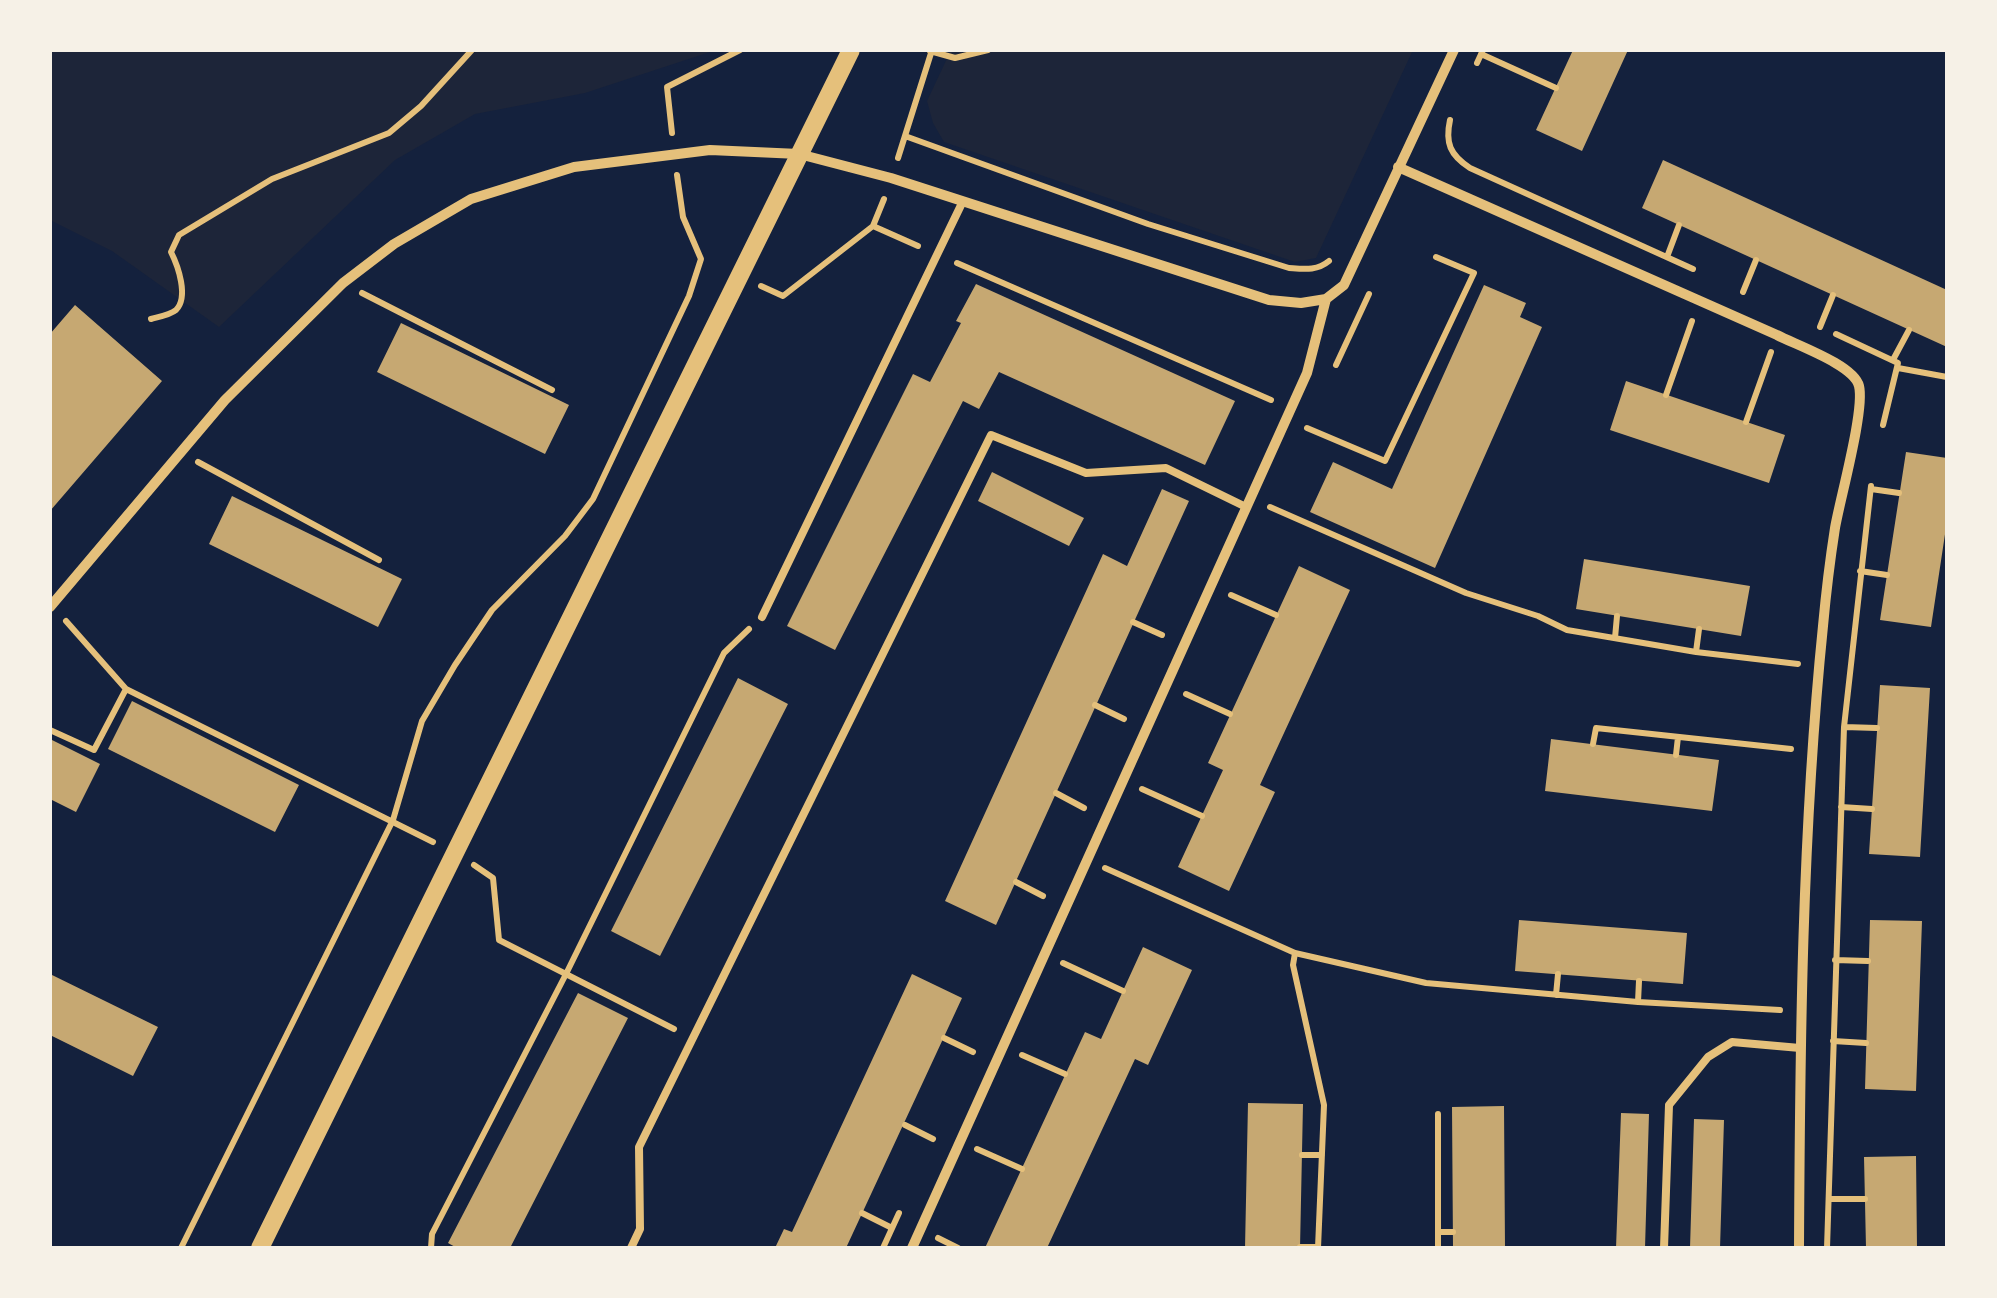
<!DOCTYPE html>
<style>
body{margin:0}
#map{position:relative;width:1997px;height:1298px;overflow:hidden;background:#14213d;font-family:"Alegreya Sans",sans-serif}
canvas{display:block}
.frame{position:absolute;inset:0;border:52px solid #f6f1e7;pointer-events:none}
</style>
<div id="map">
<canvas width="1997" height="1298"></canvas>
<div class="frame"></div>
</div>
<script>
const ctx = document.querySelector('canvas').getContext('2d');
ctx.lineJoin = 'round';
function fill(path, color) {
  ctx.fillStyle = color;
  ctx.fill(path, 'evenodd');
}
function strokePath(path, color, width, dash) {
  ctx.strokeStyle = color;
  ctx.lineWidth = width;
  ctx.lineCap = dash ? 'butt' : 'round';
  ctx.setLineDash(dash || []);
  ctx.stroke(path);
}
const green = new Path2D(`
 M50,50H716L585,93L475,114L395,160L219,327L112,251L50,220Z
 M951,50H1413L1316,258L1295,262L944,142L933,123L927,101Z`);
const building = new Path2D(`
 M1573,50H1628L1582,151L1536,130Z
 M1663,160L1947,290V347L1642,208Z
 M976,284L1235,401L1205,465L999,372L979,409L963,401L835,650L787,626L913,374L930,382L961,323L956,321Z
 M1484,285L1526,303L1520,317L1542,327L1435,568L1310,512L1333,462L1392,489Z
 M75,305L162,381L50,511V334Z
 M401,323L569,405L545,454L377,372Z
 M1626,381L1785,435L1769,483L1610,430Z
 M1906,452L1947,458V521L1931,627L1880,620Z
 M992,472L1084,518L1069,546L978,501Z
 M1162,489L1189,501L996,925L945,901L1103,554L1127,566Z
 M232,496L402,579L378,627L209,544Z
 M1584,559L1750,586L1741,636L1576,609Z
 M1299,566L1350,590L1260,785L1275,792L1229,891L1178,867L1223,770L1208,763Z
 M738,678L788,704L660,956L611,931Z
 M1880,685L1930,688L1920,857L1869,854Z
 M132,701L299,785L275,832L108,749Z
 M50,739L100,764L76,812L50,799Z
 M1551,739L1719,760L1712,811L1545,791Z
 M1519,920L1687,933L1683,984L1515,971Z
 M1870,920L1922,921L1916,1091L1865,1089Z
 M1143,947L1192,970L1148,1065L1135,1059L1047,1248H985L1085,1032L1101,1039Z
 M50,974L158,1027L133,1076L50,1035Z
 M912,974L962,998L846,1248H775L784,1229L792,1232Z
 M578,993L628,1018L510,1248H457L448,1243Z
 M1248,1103L1303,1104L1300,1248H1245Z
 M1504,1106L1505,1248H1453L1452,1107Z
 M1621,1113L1649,1114L1645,1248H1616Z
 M1694,1119L1724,1120L1720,1248H1690Z
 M1916,1156L1917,1248H1866L1864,1157Z`);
const path = new Path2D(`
 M930,51L955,58L988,50
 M1481,54L1556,88
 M1477,63L1483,50
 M1450,120C1445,143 1450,155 1470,168L1693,269
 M672,133L667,87L740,50
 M905,136L1148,224L1289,268C1304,269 1317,271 1329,261
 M898,158L932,50
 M873,226L918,246
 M1667,257L1679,225
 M957,263L1271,400
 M761,286L783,296L873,226L884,199
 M1743,292L1756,260
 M362,293L552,390
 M151,319C158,317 170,315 176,310C189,297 178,266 171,252L179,235L272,179L389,133L421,106L472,50
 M1820,327L1833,295
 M1836,334L1898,363L1883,425
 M1894,358L1909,330
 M1336,365L1369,294
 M1898,368L1947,377
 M1666,395L1692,321
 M1746,422L1771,352
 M1307,428L1385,461L1474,273L1436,257
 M198,462L379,560
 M1871,489L1899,493
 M1270,507L1466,593L1538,616L1567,630L1696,652L1798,664
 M1860,571L1887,575
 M1231,595L1276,615
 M66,621L126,689L433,842
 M1133,622L1162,635
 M1615,638L1617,616
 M1696,652L1699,629
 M1186,694L1230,714
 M1095,705L1124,719
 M1844,727L1877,728
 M50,730L94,750L126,689
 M1593,744L1596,728L1791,749
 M1676,755L1678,737
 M1142,789L1202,816
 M1056,793L1084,808
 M1841,807L1872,809
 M474,865L493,878L499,940L674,1029
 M1105,868L1295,953L1426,983L1638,1002L1780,1010
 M1016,882L1043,896
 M1295,953L1293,965L1324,1105L1318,1248
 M1835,960L1868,961
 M1063,963L1123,991
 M1556,995L1558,974
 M1638,1002L1639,981
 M944,1038L973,1052
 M1833,1041L1866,1043
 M1022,1055L1065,1074
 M905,1125L933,1139
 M977,1149L1022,1169
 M1302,1155H1322
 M1829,1199H1865
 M862,1213L892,1228
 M1438,1232H1453
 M938,1238L958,1248
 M1300,1247H1318
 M181,1248L393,820L422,721L455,665L492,610L565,536L593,499L689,296L701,259L683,217L677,175
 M431,1248L432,1234L566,974L724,653L749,629
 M883,1248L899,1213
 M1438,1248V1114
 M1827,1248L1844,727L1871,486`);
const service = new Path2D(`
 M762,617L963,201
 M631,1248L640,1229L639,1147L991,435L1086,473L1166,468L1246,507
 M1664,1248L1669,1105L1708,1057L1732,1042L1800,1048`);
const minor = new Path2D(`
 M1398,167L1777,335C1796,345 1854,365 1859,386C1865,410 1840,499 1835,528C1830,560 1826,593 1823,626C1802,832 1800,1041 1799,1248
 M50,607L225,400L343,283L394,244L471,199L574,167L710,150L799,154L891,178L1269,300L1301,303L1326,299
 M912,1248L1307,373L1326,299L1344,285L1454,50`);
const tertiary = new Path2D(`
 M260,1248L851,50`);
fill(green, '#1d2539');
fill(building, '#c6a872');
strokePath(path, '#e5c07b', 6);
strokePath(service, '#e5c07b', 8);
strokePath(minor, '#e5c07b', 10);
strokePath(tertiary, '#e5c07b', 18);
</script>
